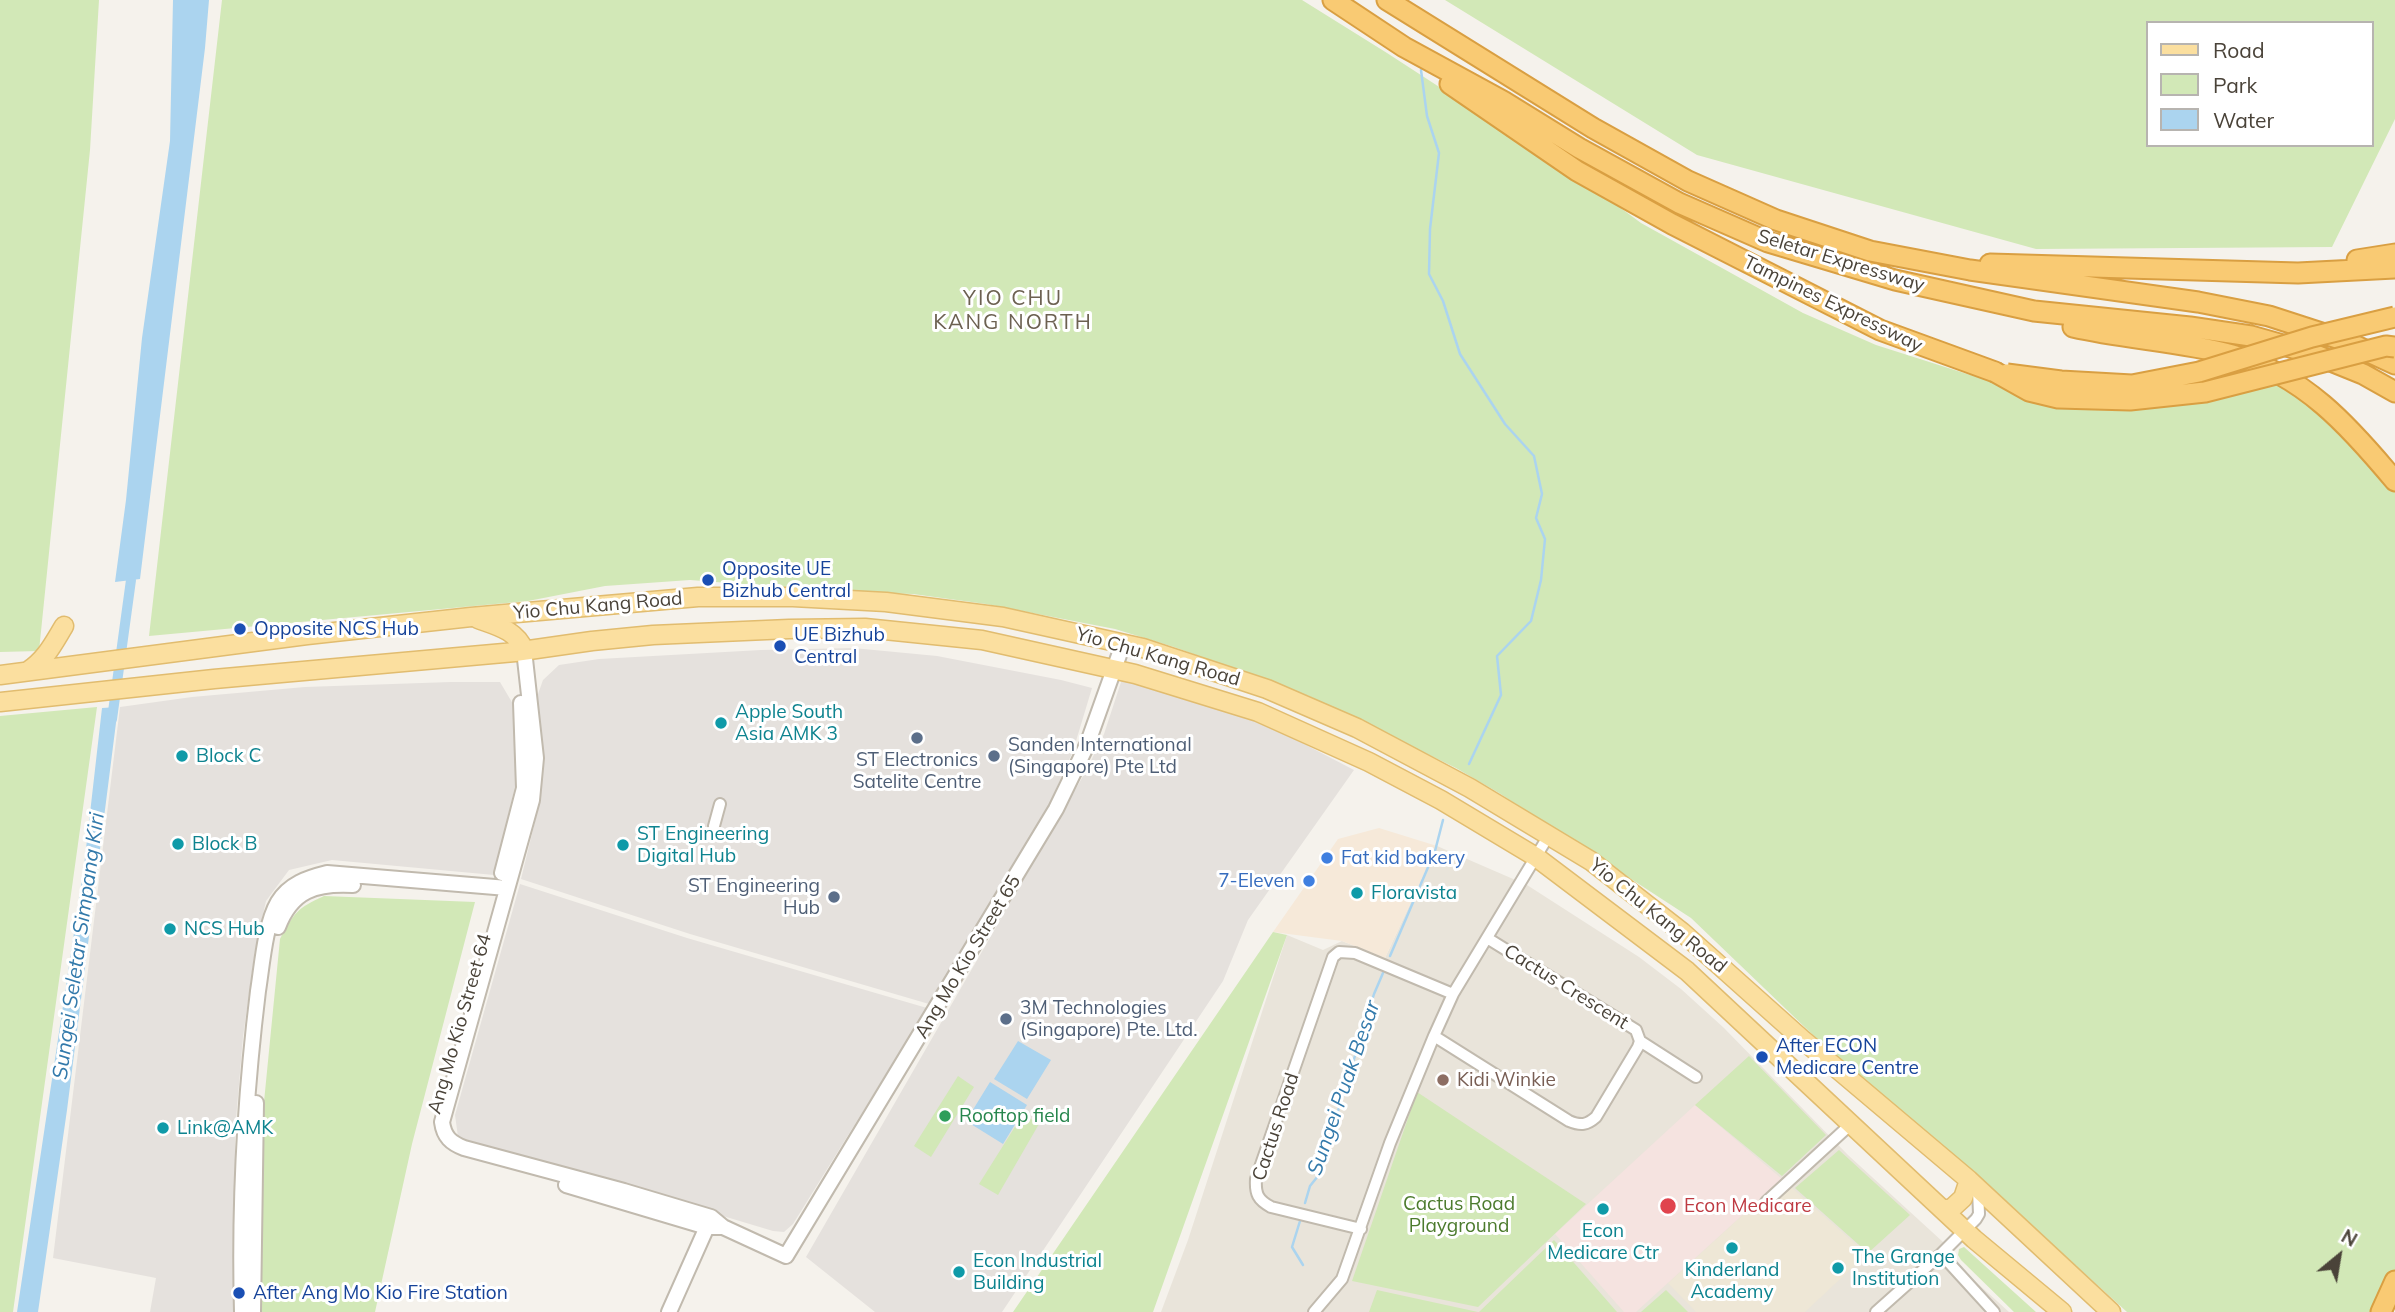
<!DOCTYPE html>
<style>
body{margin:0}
#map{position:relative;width:2395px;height:1312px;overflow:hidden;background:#f5f2ec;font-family:Mulish,sans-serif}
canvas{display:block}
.legend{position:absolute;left:2146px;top:21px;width:228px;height:126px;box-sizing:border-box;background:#fff;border:2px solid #b7b4b0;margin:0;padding:9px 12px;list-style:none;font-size:21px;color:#4a4339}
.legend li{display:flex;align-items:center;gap:14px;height:35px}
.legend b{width:35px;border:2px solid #b7b4b0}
.north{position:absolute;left:2304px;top:1221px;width:70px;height:70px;-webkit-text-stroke:5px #fff;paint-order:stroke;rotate:30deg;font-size:19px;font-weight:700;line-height:28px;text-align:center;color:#4a4339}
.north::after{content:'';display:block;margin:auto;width:24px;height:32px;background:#4a4339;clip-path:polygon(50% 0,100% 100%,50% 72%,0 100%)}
</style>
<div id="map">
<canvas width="2395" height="1312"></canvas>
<ul class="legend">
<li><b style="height:9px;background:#fbdf9f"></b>Road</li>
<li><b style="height:19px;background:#d2e8b7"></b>Park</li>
<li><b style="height:19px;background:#abd4ef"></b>Water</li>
</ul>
<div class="north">N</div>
</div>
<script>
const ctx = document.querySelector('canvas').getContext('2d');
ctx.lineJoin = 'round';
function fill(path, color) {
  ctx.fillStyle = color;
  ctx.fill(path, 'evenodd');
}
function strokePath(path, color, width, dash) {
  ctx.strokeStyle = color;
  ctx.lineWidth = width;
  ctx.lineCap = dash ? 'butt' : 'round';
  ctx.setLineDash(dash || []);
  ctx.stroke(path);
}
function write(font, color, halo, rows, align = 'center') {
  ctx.font = font + ' Mulish,sans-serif';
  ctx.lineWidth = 6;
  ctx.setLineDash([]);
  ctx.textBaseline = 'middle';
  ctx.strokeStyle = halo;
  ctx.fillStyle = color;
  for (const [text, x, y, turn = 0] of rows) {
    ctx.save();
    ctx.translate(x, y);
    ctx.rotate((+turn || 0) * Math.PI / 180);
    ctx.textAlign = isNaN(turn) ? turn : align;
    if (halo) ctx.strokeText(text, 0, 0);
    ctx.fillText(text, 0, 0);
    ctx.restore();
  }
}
const residential = new Path2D(`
 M1437,846L1527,885L1639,957L1681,989L1724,1028L1848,1155L1955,1253L1952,1256L1954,1262L2009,1312H1161L1188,1240L1287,935L1323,950L1342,941L1385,958Z`);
const commercial = new Path2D(`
 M1379,828L1437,846L1385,958L1342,941L1273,932L1338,839Z`);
const industrial = new Path2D(`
 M853,648L937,656L1061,680L1092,688L1073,751L1049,805L929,1004L690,934L521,879L540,801L542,765L537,697L543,680L559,665L599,659L761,650Z
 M1124,673L1237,709L1354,770L1248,920L1223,981L1002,1312H875L806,1257L1086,771L1104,734Z
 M451,682H500L513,704L517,778L494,875L332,860L289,870L266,901L255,950L243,1037L235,1131V1240L238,1312H150L156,1278L53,1258L120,707L192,697L305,687Z
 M520,884L687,938L927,1008L793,1224L784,1232L773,1231L613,1183L467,1143L458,1137L455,1115Z`);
const education = new Path2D(`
 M1782,1179L1867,1254L1805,1312H1696L1668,1283Z`);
const medical = new Path2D(`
 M1695,1105L1782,1179L1636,1312H1624L1555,1234Z`);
const green = new Path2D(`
 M0,0H99L90,150L39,651L0,652Z
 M222,0H1302L1387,53L1584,181L1641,223L1803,313L1876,345L1967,374L2027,388L2170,389L2249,371L2283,384L2317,407L2395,490V1305L2391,1312H2127L1942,1144L1837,1058L1691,918L1499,793L1456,768L1309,696L1174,647L1115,629L986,604L913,594L843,592L690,580L605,586L528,601L149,636Z
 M1445,0H2395V119L2332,247L2036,249L1697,155ZM2148,23H2372V145H2148Z
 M97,707L13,1312H0V716Z
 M324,896L475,902L412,1144L375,1312H261L263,1112L280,939C294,913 297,908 324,896Z
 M1273,932L1287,935L1153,1312H1013Z
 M1749,1056L1826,1135L1782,1176L1695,1105Z
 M958,1076L974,1087L931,1157L914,1146Z
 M1417,1092L1586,1204L1478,1307L1352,1281Z
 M1023,1114L1039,1124L998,1195L979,1184Z
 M1839,1150L1910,1215L1868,1253L1795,1188Z
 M1554,1240L1617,1312H1479Z
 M1964,1247L2036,1312H2014L1961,1260L1958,1255L1959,1249Z
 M1377,1290L1478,1312H1369Z
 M1666,1290L1688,1312H1641Z`);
const water = new Path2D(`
 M173,0H209L205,48L140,579L115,582L126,500L142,338L170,141Z
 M118,707L67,1110L38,1312H17L84,866L102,708Z
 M1018,1041L1051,1060L1027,1099L994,1079Z
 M990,1082L1027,1105L1003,1144L966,1121Z`);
const stream = new Path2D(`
 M1421,70L1427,116L1439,153L1430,229L1429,274L1443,301L1460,354L1505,424L1534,456L1542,494L1536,518L1545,539L1541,580L1531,621L1497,656L1501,695L1469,764
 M1390,956L1435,851L1443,820
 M1305,1203L1310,1186L1318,1176L1374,994L1383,973
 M1300,1221L1292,1247L1303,1265`);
const canal = new Path2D(`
 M112,719L131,580`);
const minor = new Path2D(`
 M714,826L720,804
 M1434,1036L1569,1121C1581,1126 1587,1125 1596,1117L1638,1047L1640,1041L1636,1030L1487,938
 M1640,1041L1696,1077
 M1766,1202L1851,1124
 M1361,1229L1271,1207C1258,1200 1255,1194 1256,1179L1333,957L1339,952L1355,953L1453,994
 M1941,1254L1994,1312
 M1314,1312L1342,1279L1390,1143L1434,1036L1453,994L1549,835
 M1876,1312L1941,1254L1976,1219L1979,1214L1978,1189`);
const tertiary = new Path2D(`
 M524,650L536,758L532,800L442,1122C444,1137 451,1143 464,1148L624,1191L711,1217L723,1227L786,1256L1056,809L1087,745L1123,644
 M502,873L524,788L521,703
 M278,927C292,890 316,883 353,885
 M566,1185L707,1227H723
 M242,1312C239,1205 245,1097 258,991C262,966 265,924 278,902C289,884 307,878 327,873L507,888
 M253,1312L256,1103
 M669,1312L710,1220`);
const primary = new Path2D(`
 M478,619C497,626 516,630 524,650
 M28,671C46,659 53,644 64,626
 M0,675L307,635L471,617L698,597H793L886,602L1003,617L1143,648L1267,689L1357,728L1470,788L1591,861L1682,932L1803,1040L1969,1180L2111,1312
 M0,702L214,679L515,652L592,641L653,635L789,629L865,628L982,640L1135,674L1258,712L1369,762L1441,800L1536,857L1687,971L1974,1239L2062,1312
 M1943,1209H1951L1963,1198L1969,1180`);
const motorway = new Path2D(`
 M1333,0L1404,47L1503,101L1579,148L1679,203L1768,242L1895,280L2034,311L2190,327L2251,336L2311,353L2363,374L2395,392
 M1387,0L1593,128L1688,181L1776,220L1870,251L1970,270L2198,302L2269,316L2343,340L2395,364
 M1450,84L1577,171L1672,224L1880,330L1995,372
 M2357,260L2395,254
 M1990,264L2298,273L2395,268
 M2073,327C2125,339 2180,341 2232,355C2303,374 2350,427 2395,481
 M2381,1312L2395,1281`);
const motorwayBridge = new Path2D(`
 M1995,372L2029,391L2058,398L2130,400L2205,392L2386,346L2395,347
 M2007,374L2061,381L2132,385L2199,372L2312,337L2395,317`);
const markers = [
 [708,580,7,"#1a4fb4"],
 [240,629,7,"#1a4fb4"],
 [780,646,7,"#1a4fb4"],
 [721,723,7,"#0f9aa8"],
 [917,738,7,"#5c6f8a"],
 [182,756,7,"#0f9aa8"],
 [994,756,7,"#5c6f8a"],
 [178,844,7,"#0f9aa8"],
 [623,845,7,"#0f9aa8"],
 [1327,858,7,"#3f7fe0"],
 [1309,881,7,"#3f7fe0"],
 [1357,893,7,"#0f9aa8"],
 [834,897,7,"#5c6f8a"],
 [170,929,7,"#0f9aa8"],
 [1006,1019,7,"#5c6f8a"],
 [1762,1057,7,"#1a4fb4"],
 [1443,1080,7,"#8d6e63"],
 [945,1116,7,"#2e9e5b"],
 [163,1128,7,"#0f9aa8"],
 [1668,1206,9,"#e0444e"],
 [1603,1209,7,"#0f9aa8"],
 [1732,1248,7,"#0f9aa8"],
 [1838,1268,7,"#0f9aa8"],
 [959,1272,7,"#0f9aa8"],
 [239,1293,7,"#1a4fb4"]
];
const streetNames = [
 ["Seletar Expressway",1841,261,17],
 ["Tampines Expressway",1833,304,26],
 ["Yio Chu Kang Road",598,606,-5],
 ["Yio Chu Kang Road",1158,657,16],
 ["Yio Chu Kang Road",1658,916,39],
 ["Ang Mo Kio Street 65",968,957,-59],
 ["Cactus Crescent",1566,987,32],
 ["Ang Mo Kio Street 64",460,1024,-74],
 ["Cactus Road",1276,1127,-72]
];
const transitNames = [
 ["Opposite UE",722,569],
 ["Bizhub Central",722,591],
 ["Opposite NCS Hub",254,629],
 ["UE Bizhub",794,635],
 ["Central",794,657],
 ["After ECON",1776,1046],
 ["Medicare Centre",1776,1068],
 ["After Ang Mo Kio Fire Station",253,1293]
];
const cultureNames = [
 ["Apple South",735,712],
 ["Asia AMK 3",735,734],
 ["Block C",196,756],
 ["ST Engineering",637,834],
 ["Digital Hub",637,856],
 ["Block B",192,844],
 ["Floravista",1371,893],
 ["NCS Hub",184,929],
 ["Link@AMK",177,1128],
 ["Econ",1603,1231,"center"],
 ["Medicare Ctr",1603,1253,"center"],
 ["The Grange",1852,1257],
 ["Institution",1852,1279],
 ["Econ Industrial",973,1261],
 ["Building",973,1283],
 ["Kinderland",1732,1270,"center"],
 ["Academy",1732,1292,"center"]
];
const serviceNames = [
 ["Sanden International",1008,745],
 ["(Singapore) Pte Ltd",1008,767],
 ["ST Electronics",917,760,"center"],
 ["Satelite Centre",917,782,"center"],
 ["ST Engineering",820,886,"right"],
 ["Hub",820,908,"right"],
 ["3M Technologies",1020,1008],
 ["(Singapore) Pte. Ltd.",1020,1030]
];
const shopNames = [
 ["Fat kid bakery",1341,858],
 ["7-Eleven",1295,881,"right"]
];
const educationNames = [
 ["Kidi Winkie",1457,1080]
];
const leisureNames = [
 ["Rooftop field",959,1116]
];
const parkNames = [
 ["Cactus Road",1459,1204],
 ["Playground",1459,1226]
];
const healthNames = [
 ["Econ Medicare",1684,1206]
];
const neighbourhoodNames = [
 ["YIO CHU",1013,299],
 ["KANG NORTH",1013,323]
];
const waterNames = [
 ["Sungei Seletar Simpang Kiri",79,946,-82],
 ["Sungei Puak Besar",1344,1088,-71]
];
fill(residential, '#e9e4da');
fill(commercial, '#f6e9d9');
fill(industrial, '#e5e1dd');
fill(education, '#eee7d6');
fill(medical, '#f5e3e0');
fill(green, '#d2e8b7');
fill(water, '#abd4ef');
strokePath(stream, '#abd4ef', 2.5);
strokePath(canal, '#abd4ef', 10);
strokePath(minor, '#c1baae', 14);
strokePath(tertiary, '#c1baae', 18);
strokePath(primary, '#e1bc6f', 21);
strokePath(motorway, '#d99f42', 23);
strokePath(minor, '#fff', 10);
strokePath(tertiary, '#fff', 14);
strokePath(primary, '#fbdf9f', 18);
strokePath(motorway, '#f9ca73', 19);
strokePath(motorwayBridge, '#d99f42', 23, []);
strokePath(motorwayBridge, '#f9ca73', 19);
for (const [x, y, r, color] of markers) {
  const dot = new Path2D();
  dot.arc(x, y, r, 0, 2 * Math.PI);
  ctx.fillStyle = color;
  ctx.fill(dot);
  strokePath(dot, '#fff', 2.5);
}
write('19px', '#4a4339', '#fff', streetNames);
write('19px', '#164399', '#fff', transitNames, 'left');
write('19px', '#0d838f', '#fff', cultureNames, 'left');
write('19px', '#4e5e75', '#fff', serviceNames, 'left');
write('19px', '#366cbe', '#fff', shopNames, 'left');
write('19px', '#785e54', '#fff', educationNames, 'left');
write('19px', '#27864d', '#fff', leisureNames, 'left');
write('19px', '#4c7b2d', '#fff', parkNames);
write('19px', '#be3a42', '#fff', healthNames, 'left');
ctx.letterSpacing = '2px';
write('21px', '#6c6151', '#fff', neighbourhoodNames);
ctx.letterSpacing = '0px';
write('italic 21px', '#337aab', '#fff', waterNames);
</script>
